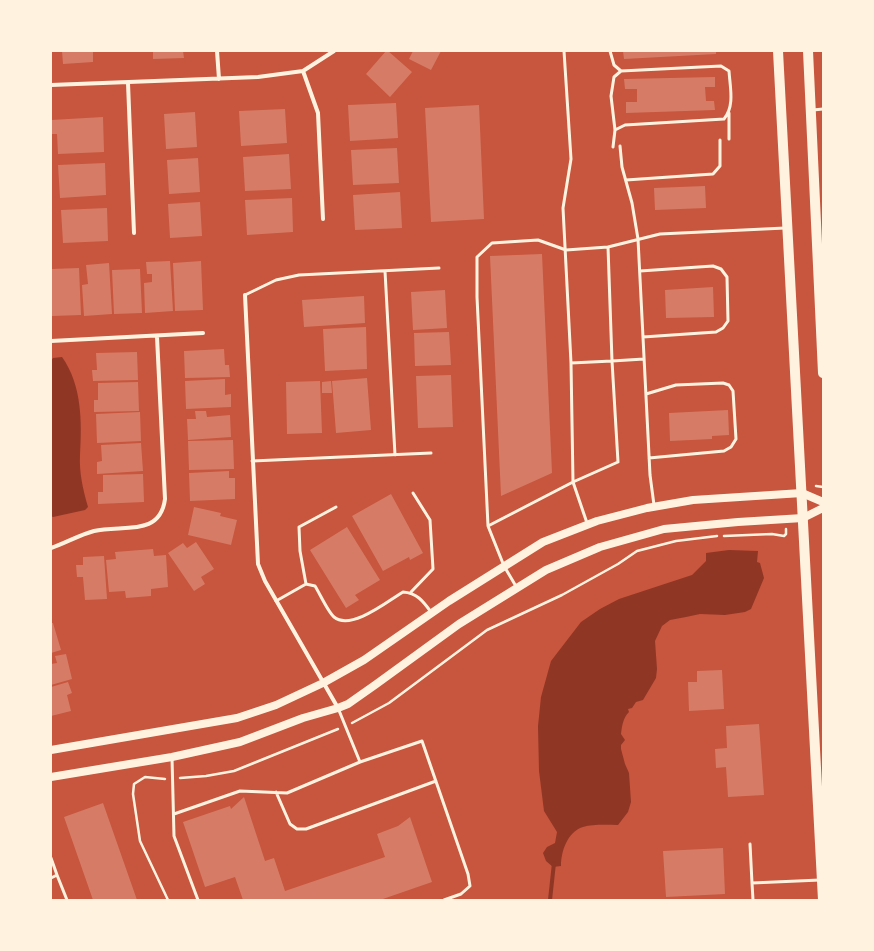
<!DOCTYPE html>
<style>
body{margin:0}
#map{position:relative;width:874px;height:951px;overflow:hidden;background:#c8553d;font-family:"Space Grotesk",sans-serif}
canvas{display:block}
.frame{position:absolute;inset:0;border:52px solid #fff3e0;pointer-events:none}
</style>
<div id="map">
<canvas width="874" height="951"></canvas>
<div class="frame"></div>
</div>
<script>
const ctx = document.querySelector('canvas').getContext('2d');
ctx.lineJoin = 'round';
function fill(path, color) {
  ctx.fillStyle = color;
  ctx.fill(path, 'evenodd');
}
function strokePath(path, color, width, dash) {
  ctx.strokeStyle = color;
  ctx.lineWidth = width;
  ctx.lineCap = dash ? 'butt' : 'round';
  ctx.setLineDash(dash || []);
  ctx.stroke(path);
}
const water = new Path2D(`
 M62,357C82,385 82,422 80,455C79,472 83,490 88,507L85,510L53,517L51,516V361L53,358Z
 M729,550L758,551L757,562L760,563L764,578L751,609L745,612L725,615L700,614L686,617L670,620L662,626L655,641L657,669L656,678L643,700L636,702L632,708L628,709L629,712C623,718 622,726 621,734L625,740L621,745V749L625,764L629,773L631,802L628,812L618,825C607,825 593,824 583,827C567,832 561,852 561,866L553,867L546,861L543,853L547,847L555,843L557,832L544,811L539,771L538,726L541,697L551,661L581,622L600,609L619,599L692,575L706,561V553Z`);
const stream = new Path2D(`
 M550,900L554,863`);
const building = new Path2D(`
 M62,51H93V62L63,64Z
 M153,51H183L184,58L153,59Z
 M386,51H388L412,72L390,97L366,74Z
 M413,51H441L431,70L409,59Z
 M623,51H716V54L624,59Z
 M715,77V87H705L706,101H714L715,110L626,113V102H637V89H625L624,79Z
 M396,103L398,138L350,141L348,105Z
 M479,105L484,219L431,222L425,108Z
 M285,109L287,143L241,146L239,111Z
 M195,112L197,147L166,149L164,114Z
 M103,117L104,152L58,154L57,134H51V120Z
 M397,148L399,183L353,185L351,150Z
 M289,154L291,189L245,191L243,157Z
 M198,158L200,192L169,194L167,160Z
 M105,163L106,195L60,198L58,165Z
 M705,186L706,208L655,210L654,188Z
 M400,192L402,228L355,230L353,195Z
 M292,198L293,232L247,235L245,200Z
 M200,202L202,236L170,238L168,204Z
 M107,208L108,241L63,243L61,210Z
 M542,254L552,473L501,496L490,256Z
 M170,261L173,311L145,313L144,283L152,282V274H147L146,262Z
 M201,261L203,310L175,311L173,263Z
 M109,263L112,314L84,316L82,285L88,284L86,265Z
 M79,268L81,315L52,316L51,269Z
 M140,269L142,313L114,314L112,270Z
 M713,287L714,317L666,318L665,290Z
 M445,290L447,328L413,330L411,292Z
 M364,296L365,323L304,327L302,300Z
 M366,327L367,369L325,371L323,329Z
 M449,332L451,365L415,366L414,333Z
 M224,349L225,365H229L230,377L185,378L184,351Z
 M137,352L138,380L93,381L92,370H97L96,353Z
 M451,375L453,427L418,428L416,376Z
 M367,378L371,430L336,433L332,381Z
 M225,379V395L231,394V407L186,409L185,381Z
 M320,381L322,433L287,434L286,382Z
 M331,381L332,393H322V382Z
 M138,382L139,411L94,412V400H98V383Z
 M728,410L729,435L712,436V439L670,441L669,413Z
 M195,411H206L207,417L230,415L231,437L188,440L187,419H196Z
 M140,412L141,441L97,443L96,414Z
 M233,440L234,469L189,470L188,441Z
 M141,443L143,471L97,474V462L102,461L101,445Z
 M229,471V478H235V499L190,501L189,473Z
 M143,474L144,502L98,504V492H103V475Z
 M391,494L423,553L410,560L409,557L383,571L352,516Z
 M194,507L221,513L220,516L237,520L231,545L188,535Z
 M347,527L380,580L355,595L359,600L346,608L310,550Z
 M196,542L214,569L201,577L205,584L194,591L168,553L183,543L187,548Z
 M153,549L154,556L166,555L168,587L151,589V596L126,598L125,591L109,592L106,560L116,559L115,552Z
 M104,556L107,599L85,600L83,577H77L76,565H83V557Z
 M51,623H53L61,650L51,653Z
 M66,654L72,679L51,685V664L57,663L55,656Z
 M722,670L724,709L689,711L688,682H697V671Z
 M68,682L72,693L67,695L71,711L51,716V687Z
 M759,724L764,795L728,797L726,767L716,768L715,749L727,748L726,726Z
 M244,797L265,861L274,858L285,891L385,857L377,834L398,826L410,817L432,882L380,900H243L235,877L205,887L183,822L230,806L231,809Z
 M103,803L137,900H93L64,817Z
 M723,848L725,894L666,897L663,851Z`);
const path = new Path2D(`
 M816,486L823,487
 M724,536L772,534L784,536L786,534V529
 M352,723L389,703L487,630L562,595L618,564L637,551L676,541L717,536
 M180,778L206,776L234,771L338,729
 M165,779L145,777L134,784L133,794L140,841L168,900`);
const service = new Path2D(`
 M564,51L571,159L563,208L571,363L573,482L587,523
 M610,51L614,65L621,71
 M813,110L823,109
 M729,113V139
 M620,146L622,167L632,203L638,239L650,475L654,505
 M613,147L615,130L611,96L614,77L621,71L721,66L729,71C730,87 735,106 724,119L625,125L615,130
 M626,180L713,174L720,166V140
 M608,247L660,234L785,228
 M385,271L395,455
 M640,271L713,266L721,269L727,277L728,321L723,328L716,332L643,337
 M245,295L276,280L299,275L439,268
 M646,394L676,385L723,383L729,385L733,391L736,439L731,447L724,451L649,458
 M252,461L431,453
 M488,526L477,297V257L492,243L538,240L566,250L608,247L612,361L644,359
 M306,584L300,551L299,527L336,507
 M517,588L504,566L488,526L573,482L618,462L612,361L571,363
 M411,592L433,569L430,520L413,493
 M276,601L306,584L315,586C320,594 328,612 334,617C351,631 388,601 403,592C417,593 423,601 431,612
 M338,708L360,762L422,741L468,874L470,886L461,894L444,900
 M172,758L174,836L198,900
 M276,792L290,824L297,829H306L436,781
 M174,814L240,791L287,793L360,762
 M750,844L752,883
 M51,858L57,875
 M51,878L57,875L67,900
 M753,900L752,883L820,880`);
const minor = new Path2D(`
 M217,51L219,79
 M303,71L318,113L323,219
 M128,83L134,233
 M51,85L258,77L303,71L334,51
 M245,295L258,564L265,581L338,708
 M51,341L203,333
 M51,548C66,543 79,535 94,531C121,524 160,538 165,499L157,337`);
const secondary = new Path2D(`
 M51,750L237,718L276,705L323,683L364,660L449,601L543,542L597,521L647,508L693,500L802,493L823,502
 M51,777L172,757L240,742L303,718L338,708L348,704L375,685L459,624L546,570L600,547L664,529L738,522L803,518L823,508`);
const primary = new Path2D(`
 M778,51L823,900
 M808,51L823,373`);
fill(water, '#8f3625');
strokePath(stream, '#8f3625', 4);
fill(building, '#d67c66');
strokePath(path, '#fff3e0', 2.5);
strokePath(service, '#fff3e0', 3);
strokePath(minor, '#fff3e0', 4);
strokePath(secondary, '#fff3e0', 8);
strokePath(primary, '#fff3e0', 10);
</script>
